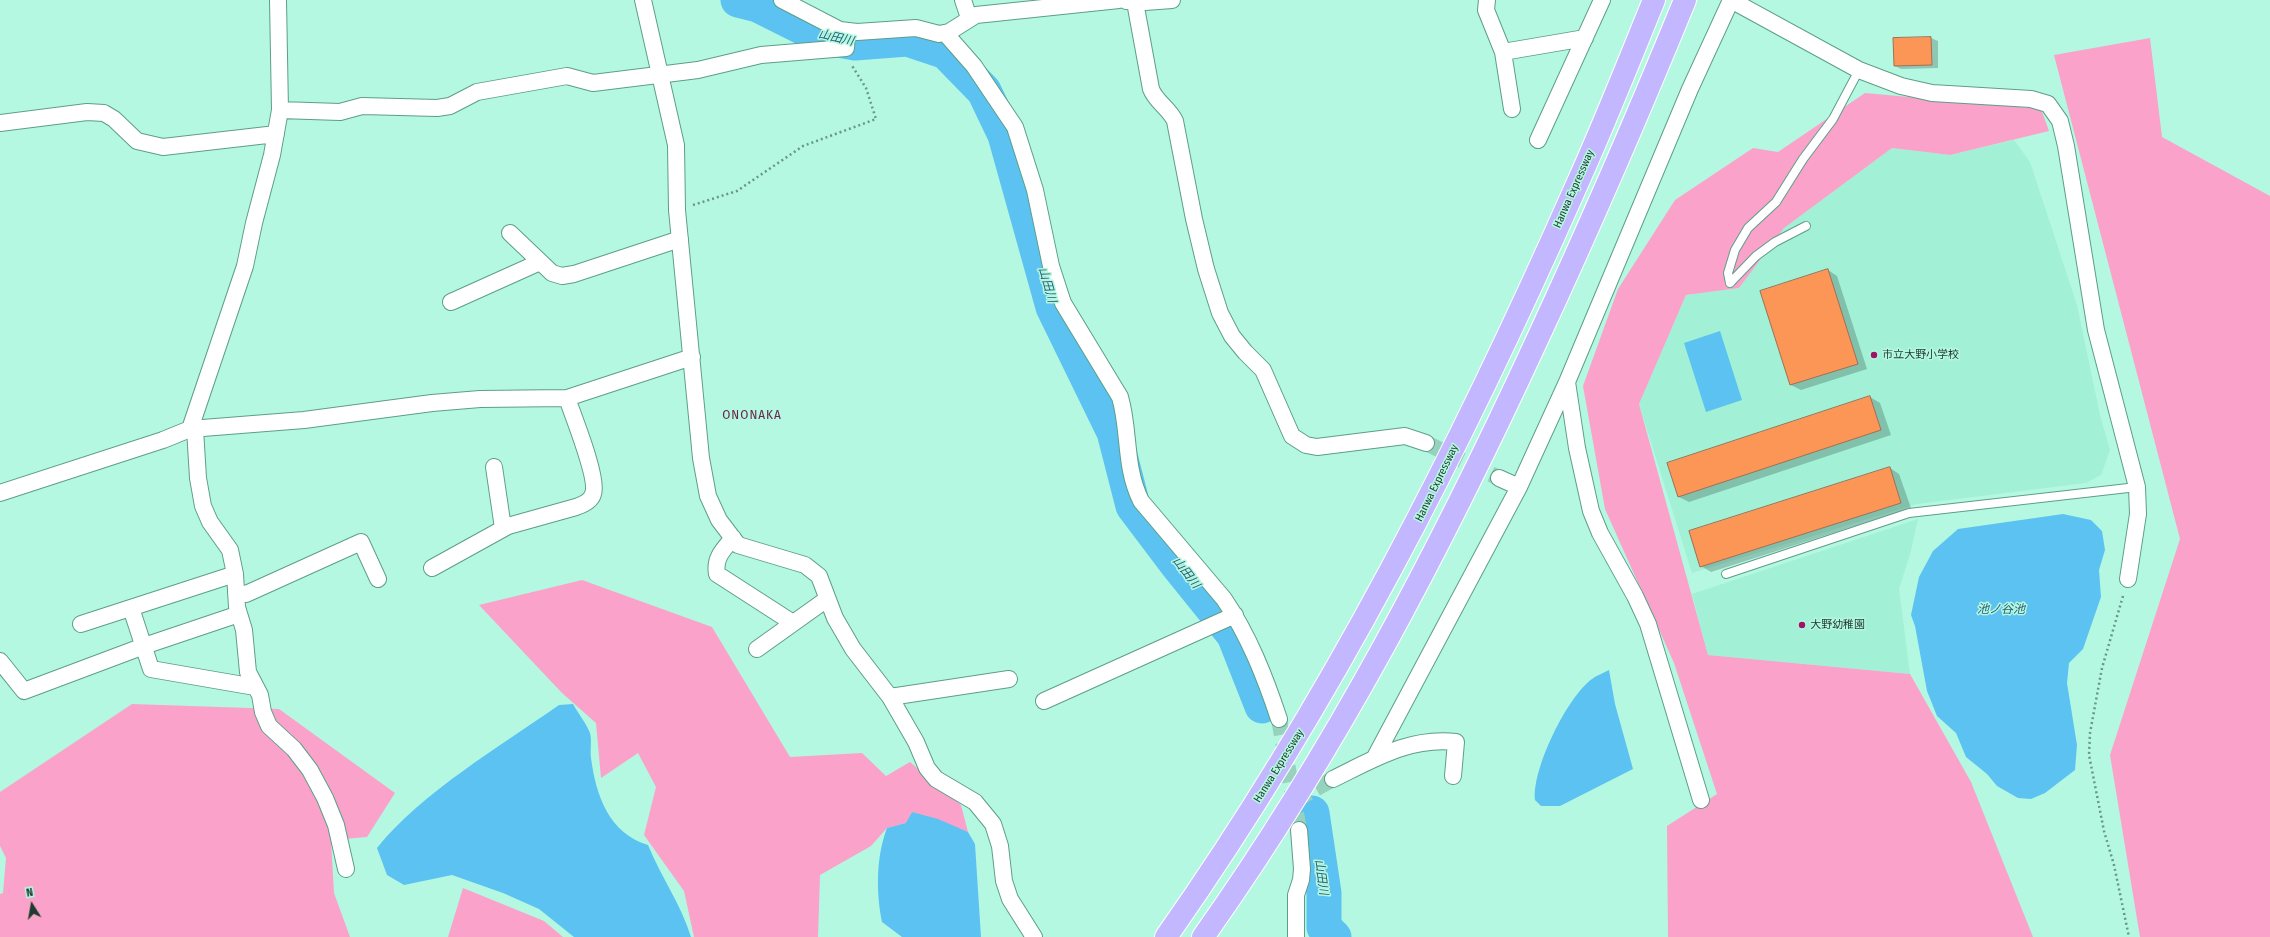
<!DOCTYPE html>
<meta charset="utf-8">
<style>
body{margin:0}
#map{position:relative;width:2270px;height:937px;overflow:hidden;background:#b5f8e1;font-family:"Fira Sans Condensed",sans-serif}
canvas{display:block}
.north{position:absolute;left:12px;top:885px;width:40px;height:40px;-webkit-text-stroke:3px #b5f8e1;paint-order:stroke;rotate:349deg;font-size:11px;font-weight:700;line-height:16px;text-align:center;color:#1f3a31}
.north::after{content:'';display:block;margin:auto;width:14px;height:18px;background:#1f3a31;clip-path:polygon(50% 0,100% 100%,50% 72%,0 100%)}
</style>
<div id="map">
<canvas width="2270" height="937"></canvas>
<div class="north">N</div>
</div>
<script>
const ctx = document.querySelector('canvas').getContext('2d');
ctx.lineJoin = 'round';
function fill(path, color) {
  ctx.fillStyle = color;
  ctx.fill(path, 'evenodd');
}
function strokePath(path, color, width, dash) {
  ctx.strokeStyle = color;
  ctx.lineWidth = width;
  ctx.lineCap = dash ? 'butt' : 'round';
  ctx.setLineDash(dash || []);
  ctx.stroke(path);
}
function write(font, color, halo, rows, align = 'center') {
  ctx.font = font + ' "Fira Sans Condensed","Noto Sans JP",sans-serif';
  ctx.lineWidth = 3;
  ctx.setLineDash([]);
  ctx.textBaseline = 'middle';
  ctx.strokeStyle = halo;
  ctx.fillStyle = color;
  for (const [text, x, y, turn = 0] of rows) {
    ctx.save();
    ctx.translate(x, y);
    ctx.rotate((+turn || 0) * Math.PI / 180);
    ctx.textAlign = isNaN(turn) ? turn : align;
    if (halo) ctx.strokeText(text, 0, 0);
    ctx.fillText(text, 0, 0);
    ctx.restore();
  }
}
const built = new Path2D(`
 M2014,140L2030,162L2077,305L2100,415L2110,450L2101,475L2086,483L1917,504L1692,573L1639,404L1686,295L1739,288L1784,228L1892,148L1950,155Z
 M1918,519L1911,551L1899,589L1910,674L1708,655L1692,594Z`);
const green = new Path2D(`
 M2150,38L2162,137L2270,196V937H2140L2110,755L2180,539L2054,55Z
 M1865,93L2041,109L2049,131L1950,155L1892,148L1784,228L1739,288L1686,295L1639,404L1708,655L1910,674L1971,782L2033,937H1668L1667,826L1717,794L1674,663L1605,509L1583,386L1618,289L1675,200L1753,148L1778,152Z
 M582,580L712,627L790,757L862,753L886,776L910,762L961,805L968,832L912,812L907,823L887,828L871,846L820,875L818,937H694L684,891L644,835L656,787L638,753L601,778L596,723L562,693L479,605Z
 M132,704L279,709L395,793L367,837L331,840L334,893L350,937H0V894L3,893L6,858L0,846V792Z
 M463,888L544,921L563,937H448Z`);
const water = new Path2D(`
 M1720,331L1742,400L1706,412L1684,343Z
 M2063,514L2091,520L2102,531L2105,550L2099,570L2101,597L2083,649L2069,663L2067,683L2077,745L2075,770L2045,793L2031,799L2018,798L1997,786L1987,774L1966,757L1956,733L1937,716L1927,691L1915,626L1911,615L1919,577L1933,551L1958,529Z
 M1609,670L1615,704L1633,769L1560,806H1541L1535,800C1532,769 1567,697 1592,679C1597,675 1604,673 1609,670Z
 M573,704C578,713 586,723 590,733C592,740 590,750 591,758C596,796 609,833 648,845C661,877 681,904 691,937H574L539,909L503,893L452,875L404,885L387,875L377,848C422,792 501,746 559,705Z
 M912,812L938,819L968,832L975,844L981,937H902L882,922C876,892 876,857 887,828L906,823Z`);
const shadow = new Path2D(`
 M1931,38L1938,41V68L1901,69L1895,66L1894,39Z
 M1828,270L1837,276L1867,369L1801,390L1791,385Z
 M1870,397L1880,403L1891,435L1689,502L1679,497Z
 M1890,468L1899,474L1911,508L1711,572L1701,566Z`);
const river = new Path2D(`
 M738,0L758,5L822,37L855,43L907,39L946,52L984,91L1005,135L1053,307L1114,432L1133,506L1176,563L1234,635L1262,706
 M1312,813L1324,893V927L1334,937`);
const building = new Path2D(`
 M1931,37L1932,65L1894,66L1893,38Z
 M1828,269L1858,364L1790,385L1760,291Z
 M1870,396L1881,430L1678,497L1667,463Z
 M1890,467L1901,503L1700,567L1689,531Z`);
const minorTunnel = new Path2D(`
 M1426,443L1499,478
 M1279,719L1299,830
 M1295,800L1333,779`);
const path = new Path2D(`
 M693,205L737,191L803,146L876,119L866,88L851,64
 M2123,596L2102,668L2090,733L2089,755L2104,831L2114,865L2129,937`);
const service = new Path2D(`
 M1730,283L1728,273L1735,250L1748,228L1776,202L1803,159L1833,119L1859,70
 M1730,283L1756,256L1775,242L1806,226
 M1726,574L1909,513L2137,487`);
const minor = new Path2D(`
 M643,0L676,145L677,210L701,458L708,496L719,520L738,545L805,565L819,576L835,618L853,649L890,697L916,742L927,768L936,779L975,802L993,824L1000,846L1004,881L1010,899L1034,937
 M782,0L840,30L857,32L916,28L939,34L949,32L976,15L1119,0
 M963,0L969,18
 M1487,0L1486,10L1503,52L1512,109
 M1731,0L1859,70L1901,86L1932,93L2031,99L2048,104L2060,121L2066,146L2096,330L2137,487L2138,514L2128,579
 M1126,1L1145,2L1172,0
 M1135,2L1151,89C1156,102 1169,108 1175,121L1194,219L1206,269L1220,313L1232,336L1245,352L1263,370L1292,436L1306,445L1317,447L1405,436L1426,443
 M945,33L974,66L1015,127L1035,190L1051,266L1063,303L1120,397C1130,431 1124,467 1141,501L1224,599C1249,636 1265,677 1279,719
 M1503,52L1585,38
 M280,110L340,112L362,106L437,108L450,106L477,92L567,76L593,83L698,70L761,55L846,48L847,31
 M0,123L87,112L104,113L114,119L137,141L163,147L276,134
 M1538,140L1602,0
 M510,233L552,273L562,276L574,274L680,239
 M451,302L540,262
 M1567,382L1577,448L1591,511L1600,533L1635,596L1648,624L1701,800
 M190,429L245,266L254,223L272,155L280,110L278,0
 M195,429L198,478L203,506L210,522L230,550L235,574L237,607L244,630L248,672L260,695L263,712L269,726L294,749L310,770L325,798L336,825L346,869
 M494,467L503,528
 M1499,478L1519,487
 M0,493L163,440L190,429L304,420L432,403L480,399L567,398L692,357
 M733,538C723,550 714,558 717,574L793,623
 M432,568L508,526L576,507C582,505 591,501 593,494C599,479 573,416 567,398
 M236,593L246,594L361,542L378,579
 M131,608L151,669L255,687
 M81,624L235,574
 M757,649L827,599
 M0,661L24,691L144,646L239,614
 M890,697L1009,679
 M1044,701L1235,615
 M1374,759L1519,487L1567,382L1690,89L1731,0
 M1333,779C1374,759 1409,737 1456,742L1453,776
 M1296,937V895L1301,880L1302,869L1299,830`);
const motorway = new Path2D(`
 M1166,937C1332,701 1462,445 1578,182C1605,122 1629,61 1654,0
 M1203,937C1335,751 1441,548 1537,340C1589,228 1638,115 1685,0`);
const markers = [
 [1874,355,4,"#9c1565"],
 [1802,625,4,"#9c1565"]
];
const streetNames = [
 ["Hanwa Expressway",1574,189,-66],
 ["Hanwa Expressway",1437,483,-64],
 ["Hanwa Expressway",1279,766,-58]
];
const poiNames = [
 ["市立大野小学校",1882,355],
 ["大野幼稚園",1810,625]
];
const waterNames = [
 ["山田川",836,38,13],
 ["山田川",1047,285,74],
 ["山田川",1186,573,52],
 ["池ノ谷池",2001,610],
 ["山田川",1321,877,82]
];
const quarterNames = [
 ["ONONAKA",752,415]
];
fill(built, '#a2f0d6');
fill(green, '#faa2c9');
fill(water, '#5cc2f1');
fill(shadow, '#0003');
strokePath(river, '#5cc2f1', 35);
fill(building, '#fb9656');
strokePath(building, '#a07053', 1);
strokePath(minorTunnel, '#97d2be', 16, [16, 8]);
strokePath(service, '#5d9e89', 10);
strokePath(minor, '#5d9e89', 18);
strokePath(motorway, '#fff', 24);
strokePath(path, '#689787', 2.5, [2, 3]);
strokePath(service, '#fff', 8);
strokePath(minor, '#fff', 16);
strokePath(motorway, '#c3b8ff', 22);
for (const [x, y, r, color] of markers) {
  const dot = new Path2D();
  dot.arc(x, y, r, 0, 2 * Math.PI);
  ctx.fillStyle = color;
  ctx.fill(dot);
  strokePath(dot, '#b5f8e1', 1.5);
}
write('11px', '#1f3a31', '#b5f8e1', streetNames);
write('11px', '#1f3a31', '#b5f8e1', poiNames, 'left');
write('italic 12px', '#285f78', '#b5f8e1', waterNames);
ctx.letterSpacing = '1px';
write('13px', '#682849', '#b5f8e1', quarterNames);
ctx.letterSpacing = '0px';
</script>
